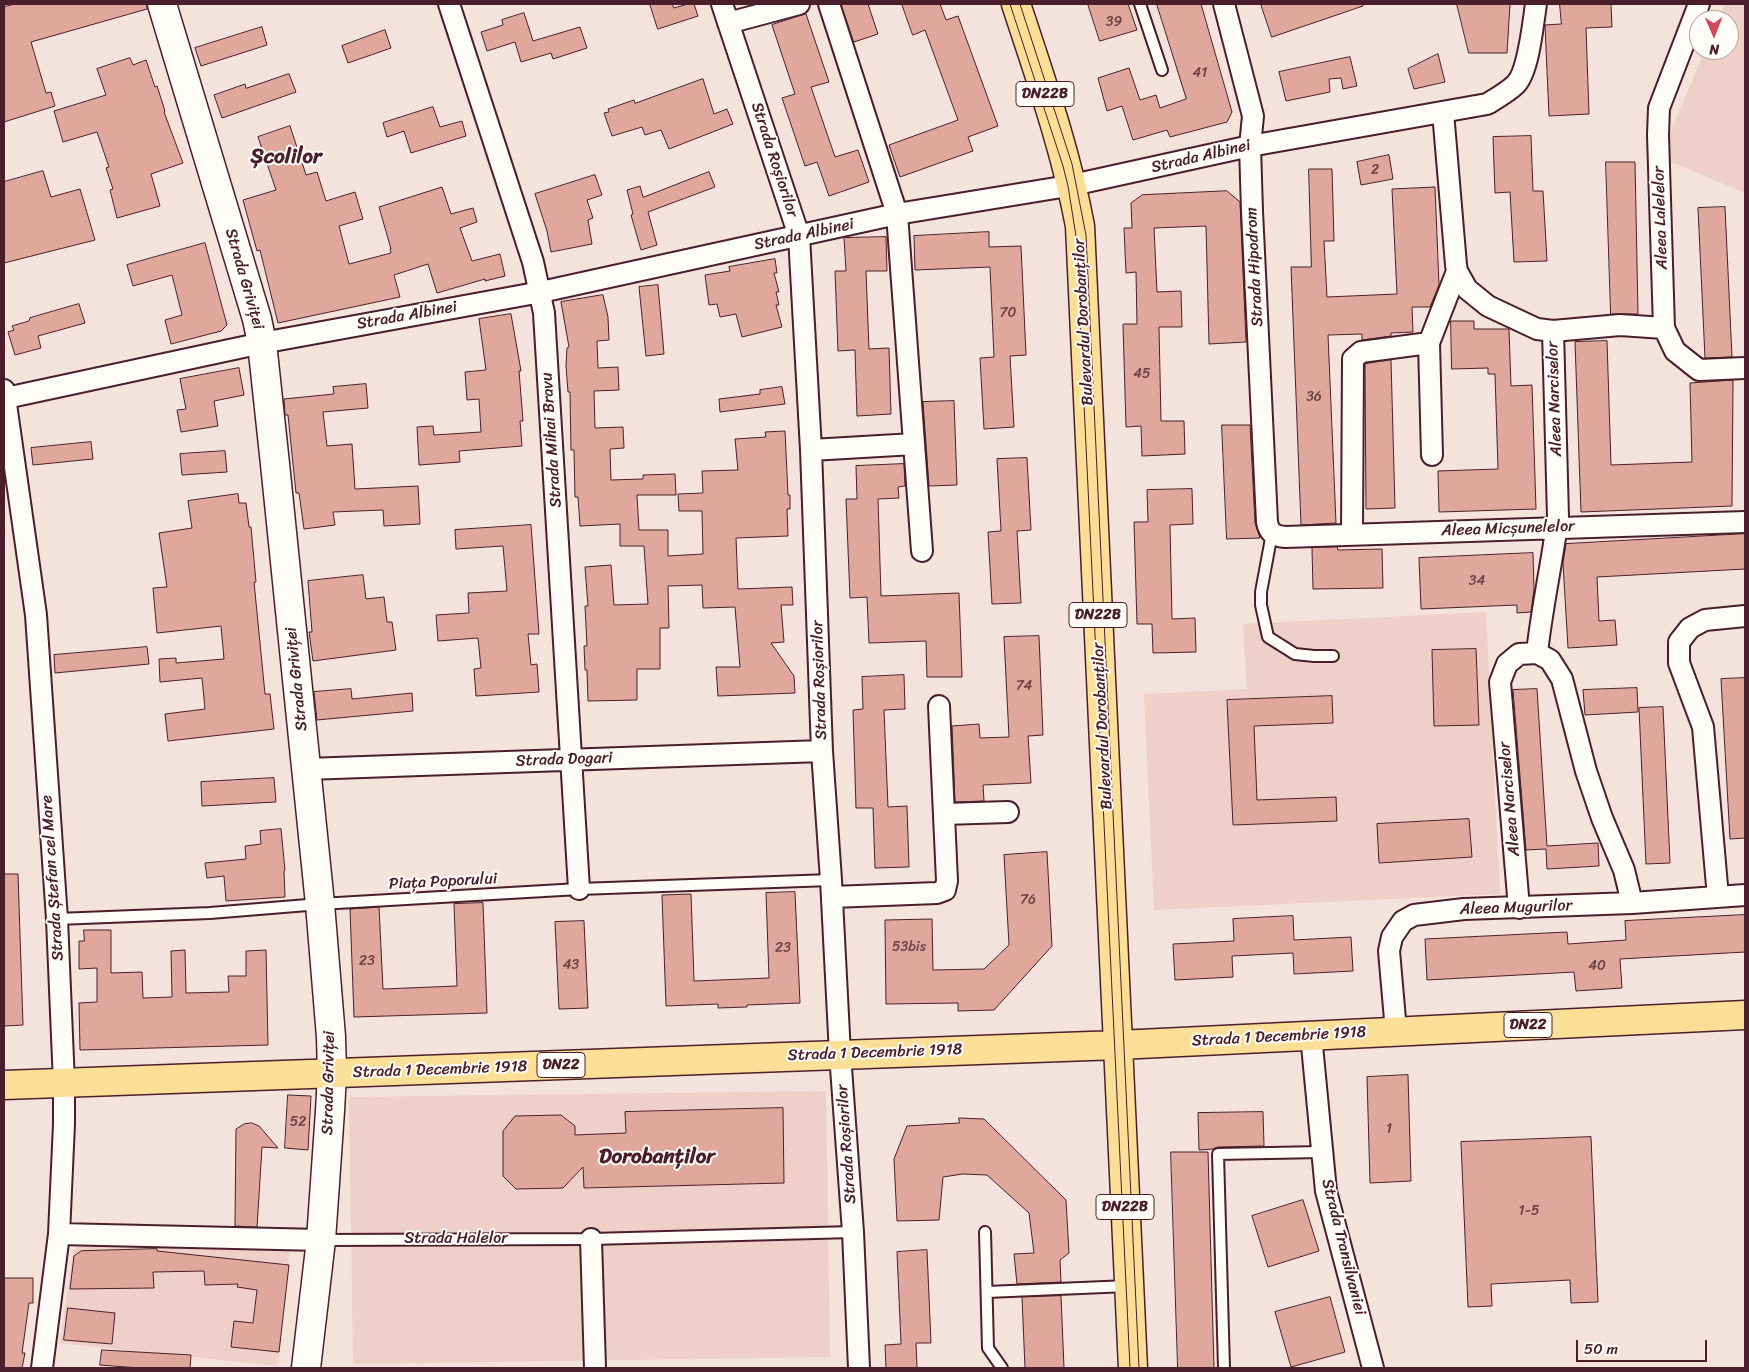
<!DOCTYPE html>
<meta charset="utf-8">
<style>
body{margin:0}
#map{position:relative;width:1749px;height:1372px;overflow:hidden;background:#f4e2dc;font-family:Sriracha,sans-serif}
canvas{display:block}
.frame{position:absolute;inset:0;border:5px solid #4a1f2b;pointer-events:none}
.north{position:absolute;left:1689px;top:10px;width:50px;height:50px;box-sizing:border-box;background:#fdfcf7;border:1px solid #b5a4a5;border-radius:50%;rotate:179deg;font-size:14px;font-weight:700;line-height:20px;text-align:center;color:#4a1f2b}
.north::after{content:'';display:block;margin:auto;width:18px;height:22px;background:#d1495b;clip-path:polygon(50% 0,100% 100%,50% 72%,0 100%)}
.scale{position:absolute;left:1576px;top:1340px;width:131px;height:22px;box-sizing:border-box;border:2px solid #4a1f2b;border-top:0;padding-left:6px;font-size:15px;line-height:18px;white-space:nowrap;color:#4a1f2b;-webkit-text-stroke:4px #fdfcf7;paint-order:stroke}
</style>
<div id="map">
<canvas width="1749" height="1372"></canvas>
<div class="frame"></div>
<div class="north">N</div>
<div class="scale">50 m</div>
</div>
<script>
const ctx = document.querySelector('canvas').getContext('2d');
ctx.lineJoin = 'round';
function fill(path, color) {
  ctx.fillStyle = color;
  ctx.fill(path, 'evenodd');
}
function strokePath(path, color, width, dash) {
  ctx.strokeStyle = color;
  ctx.lineWidth = width;
  ctx.lineCap = dash ? 'butt' : 'round';
  ctx.setLineDash(dash || []);
  ctx.stroke(path);
}
function write(font, color, halo, rows, align = 'center') {
  ctx.font = font + ' Sriracha,sans-serif';
  ctx.lineWidth = 4;
  ctx.setLineDash([]);
  ctx.textBaseline = 'middle';
  ctx.strokeStyle = halo;
  ctx.fillStyle = color;
  for (const [text, x, y, turn = 0] of rows) {
    ctx.save();
    ctx.translate(x, y);
    ctx.rotate((+turn || 0) * Math.PI / 180);
    ctx.textAlign = isNaN(turn) ? turn : align;
    if (halo) ctx.strokeText(text, 0, 0);
    ctx.fillText(text, 0, 0);
    ctx.restore();
  }
}
const built = new Path2D(`
 M1725,4H1745V193L1660,157L1705,50H1729V20H1718Z
 M1486,612L1500,894L1154,910L1144,694L1247,689L1243,624Z
 M826,1091L830,1357L353,1364L349,1097Z
 M82,1242L290,1251L278,1366L60,1343L73,1251Z`);
const building = new Path2D(`
 M16,4H147V9L31,42L46,93L51,92L55,106L4,122V7Z
 M650,4H672L674,8L688,4H694L698,16L658,29Z
 M841,4H868L878,34L854,42Z
 M902,4H940L946,20L958,16L998,126L968,137L973,151L900,177L889,145L958,120L925,30L913,35Z
 M1088,4H1128L1137,30L1100,41Z
 M1157,4H1201L1232,112L1227,122L1170,137L1167,130L1133,140L1122,106L1107,111L1098,78L1129,68L1140,100L1156,95L1160,108L1186,99Z
 M1261,4H1363V6L1272,37Z
 M1457,4H1510L1507,53H1469Z
 M1560,4H1611L1612,27L1586,28L1589,114L1549,116L1545,25L1561,24Z
 M524,13L533,41L580,27L587,48L553,59L551,53L521,62L515,42L487,51L481,32L503,25L502,20Z
 M806,14L829,82L811,87L835,157L858,150L869,182L829,196L817,162L805,166L782,98L795,94L772,25Z
 M262,27L267,45L201,66L195,48Z
 M385,30L391,48L348,63L342,46Z
 M1438,54L1445,82L1414,89L1408,69Z
 M1350,57L1357,86L1343,89L1341,78L1329,79L1330,92L1286,101L1279,72Z
 M130,58L133,65L146,60L155,87L157,86L165,111L164,112L183,163L151,174L160,206L117,218L110,190L113,189L106,168L109,167L97,132L63,142L54,111L106,95L97,69Z
 M289,74L296,92L222,118L214,95L245,84L246,88Z
 M703,79L714,114L727,109L733,124L669,149L661,130L645,135L642,127L612,136L604,113L609,112L608,109L634,100L635,103Z
 M433,107L440,127L462,121L466,136L411,153L404,131L387,137L383,123Z
 M290,126L306,175L317,172L326,201L355,192L363,219L339,226L349,264L391,253L390,249H391L379,207L442,187L451,214L473,208L477,222L460,228L472,261L500,254L505,276L485,281V279L437,293L428,264L394,275L400,297L278,323L260,250L257,251L243,200L276,190L258,137Z
 M1531,136L1533,191H1543L1547,261L1514,262L1510,192L1495,193L1493,137Z
 M1389,155L1393,179L1361,185L1357,162Z
 M1606,162H1635L1638,314H1611Z
 M1309,169H1332L1334,241H1324L1327,297L1397,294L1392,189L1435,187L1439,285L1430,307H1412L1413,332L1391,333V336L1362,340V334L1328,335L1336,523L1301,525L1291,267H1311Z
 M43,171L51,197L80,189L95,240L4,263V182Z
 M709,172L715,187L648,212L657,245L641,250L631,215L633,214L627,190L640,186L643,197Z
 M595,175L602,195L587,200L593,218L588,220L592,244L551,252L547,231L535,194Z
 M1227,191L1240,202L1246,342L1209,344L1206,226L1154,228L1157,292L1181,291L1182,327H1159L1161,421H1184L1185,454L1142,456L1141,426L1126,427L1123,324H1137L1136,272L1126,273L1124,228H1132L1131,203L1142,195Z
 M1725,207L1732,357L1705,358L1698,208Z
 M989,232V247L1021,246L1026,355L1010,356L1014,427L984,429L980,358L994,357L990,267L915,270L914,236Z
 M886,237L887,271H866L869,349L889,348L891,414L857,416L855,350L838,351L835,271H846L844,238Z
 M205,243L227,325L221,331L171,344L165,320L182,315L172,275L133,286L127,265Z
 M775,259L777,273H774L779,292H776L779,305H776L782,327L742,337L736,314L720,317L717,304L709,305L705,275L730,271L729,267Z
 M658,285L664,354L646,356L639,287Z
 M603,295L608,317L609,340L597,341L598,368L618,367L619,390L594,391L595,428L623,427L624,448L610,449L611,480L643,479V475L675,474L676,495H637L639,530H668V556L703,554L702,511H679L678,494L703,493L702,471L738,470L735,439L766,437L765,432L785,431L788,495H790V509H787L788,536L736,538L738,589L792,587L793,605H781L784,642L771,643L794,676L795,693L718,696L716,667H740L735,607L703,608L702,585L668,586L669,628H660V669H637V700L588,701L587,670H585L584,646H587L585,606H588L585,567L611,565L614,605L648,604L644,546H620V524L580,526L578,497H575L574,450H571L570,392H568L566,366L567,348L569,347L561,302Z
 M79,304L85,323L38,336L41,348L15,355L8,332L14,330L12,326L29,321L30,318Z
 M511,314L521,371H519L523,421H520L522,446L459,451L460,462L419,465L417,427L433,426L434,435L481,432L479,399L467,400L465,372L486,370L479,319Z
 M1451,321H1474V329H1509L1511,386L1532,385L1536,509L1439,512L1438,471L1498,469L1495,374H1488V368L1452,369Z
 M1607,341L1611,465L1692,462L1690,383L1733,380L1732,506L1581,512L1575,342Z
 M1391,360L1395,508L1366,509L1365,364Z
 M239,368L244,395L214,401L218,426L181,432L177,410L186,409L180,379Z
 M366,384L368,408L323,412L327,446L352,444L355,489L418,486L420,524L384,526L383,510L333,512L335,525L304,529L299,493H296L288,415H285L284,399L334,394L333,387Z
 M782,387L785,404L720,412L719,399L760,394V390Z
 M954,401L957,485L929,486L923,402Z
 M1222,425H1250L1255,523L1260,538L1227,539Z
 M91,442L93,459L33,465L31,448Z
 M225,451L227,472L182,475L180,454Z
 M1027,458L1031,530L1017,531L1021,603L992,604L988,532L1001,531L997,459Z
 M904,464L905,486L898,487L899,498L878,499L881,596L959,593L962,677H927L926,641L869,643L867,597L850,598L846,499H857L856,466Z
 M1192,489L1193,524L1170,525L1172,619L1195,618L1196,652L1153,653L1152,624H1137L1134,522H1148L1147,490Z
 M238,494L239,503H246L249,527H251L256,582H254L265,694H270L274,729L168,741L165,714L205,709L202,678L160,682L159,659L176,658V663L224,659L221,626L157,633L153,588L167,587L159,533L192,528L188,501Z
 M531,525L539,634H528L531,665L537,664L539,692L476,696L474,669L481,668L478,638L438,641L436,615L469,613L468,593L507,591L503,546L456,549L455,530Z
 M1745,534V569L1597,577L1599,621L1615,620L1617,645L1568,648L1563,563L1566,544Z
 M1337,547L1338,550L1382,549L1383,588L1313,589L1312,548Z
 M1533,553L1534,589L1531,612L1517,613V605L1421,609L1419,558Z
 M363,575L366,599L384,597L387,622H392L396,650L313,661L309,632H312L308,581Z
 M1039,636L1043,735L1028,736L1031,783L983,785L984,801L955,802L952,726L979,724L980,738L1009,737L1004,637Z
 M147,647L149,664L55,673L54,655Z
 M1476,649L1479,725L1434,726L1432,650Z
 M904,675L905,709L884,710L888,807L907,806L909,867L875,868L873,808H856L853,710L863,709L862,677Z
 M1745,678V838L1730,839L1721,679Z
 M1637,688L1638,712L1585,715L1583,690Z
 M351,689L352,699L412,693L413,711L317,720L314,692Z
 M1537,689L1547,846L1598,843L1599,866L1547,869L1546,849L1526,850L1513,690Z
 M1332,696L1333,723L1254,726L1257,800L1336,797L1337,821L1233,825L1227,700Z
 M1663,707L1670,863L1646,864L1639,708Z
 M274,778L276,802L202,806L201,782Z
 M1469,819L1472,857L1379,863L1377,824Z
 M281,829L285,870L284,871L285,897L226,901L224,876L207,878L205,863L246,859L245,846L261,844L260,831Z
 M1047,852L1052,946L994,1010L958,1011V1003L886,1004L885,920L932,919L933,970L984,969L1009,945L1004,855Z
 M4,874H18L23,1025L4,1026Z
 M795,892L800,1003L747,1005V1007L718,1008V1004L666,1006L662,895L691,894L694,981L769,978L766,893Z
 M483,903L487,1013L354,1017L350,909L379,907L383,989L457,986L454,904Z
 M1745,915V952L1620,959L1622,988L1576,991L1574,972L1427,980L1425,939L1567,932L1568,944L1626,940L1625,921Z
 M1293,916L1294,940L1351,937L1353,971L1294,974L1293,953L1232,956L1233,977L1175,980L1173,944L1234,941L1233,919Z
 M584,921L588,1008L559,1009L555,922Z
 M84,930H111V973L142,972L143,998L172,997L171,951L185,950L186,993L229,992L228,976H246V951L266,950L268,1045L80,1050L79,1003L97,1002V968L79,969V941H84Z
 M1408,1075L1411,1181L1370,1183L1367,1077Z
 M288,1095L311,1096L308,1150L285,1148Z
 M783,1108L784,1183L584,1188L583,1167L563,1188L516,1189L503,1176V1131L515,1116L561,1115L575,1126V1135L626,1133L625,1112Z
 M1263,1112L1264,1146L1218,1147L1213,1149L1199,1150L1198,1113Z
 M959,1118L984,1119L1066,1200L1069,1253L1060,1260L1061,1282L1017,1284L1014,1254L1034,1253L1029,1213L987,1175L963,1174L943,1177L939,1220L897,1221L894,1159L907,1126L959,1123Z
 M252,1123L259,1126L278,1148L262,1147L257,1227L235,1226L236,1129L244,1124Z
 M1591,1137L1598,1302L1571,1303L1570,1280L1491,1284L1492,1306L1468,1307L1461,1142Z
 M1171,1152H1208L1214,1368H1178Z
 M1303,1200L1319,1251L1268,1267L1252,1216Z
 M157,1249V1251L289,1265L279,1352L231,1347L234,1321L253,1323L257,1290L237,1287L238,1284L205,1285L204,1271L153,1272L154,1288L70,1289L74,1256L81,1251Z
 M927,1250L931,1343H916L917,1368H886L885,1345L901,1344L897,1252Z
 M4,1278H33V1303H29L22,1353H25L22,1368H4Z
 M1061,1296L1064,1368H1025L1022,1297Z
 M1330,1297L1345,1352L1291,1367L1275,1312Z
 M68,1308L115,1313L112,1344L64,1340Z
 M102,1350L191,1355L190,1368H139L100,1365Z`);
const service = new Path2D(`
 M1140,4L1162,70
 M1272,533L1261,592V605L1268,637L1295,654L1314,656H1333
 M57,919L210,913L320,904L579,889L831,880
 M985,1232L988,1348L1002,1368
 M322,1240L591,1239L853,1232
 M987,1292L1128,1286
 M1224,1368L1218,1154L1322,1152`);
const minor = new Path2D(`
 M449,4L533,262L544,313L579,889
 M722,4L799,236L811,450L822,751L831,880L840,1054L853,1232L859,1368
 M829,4L897,214L922,551
 M1224,4L1253,116L1250,146L1252,211L1267,522C1269,533 1274,536 1285,537L1745,522
 M728,23L799,4
 M1443,112L1456,265L1457,271L1467,289L1488,306L1537,329L1553,331L1620,325L1664,328L1658,135L1659,108L1699,4
 M1664,328L1675,351L1699,370L1745,368
 M4,390L36,615L57,919L64,1083V1124L59,1234L42,1368
 M6,398L262,343L541,292L897,214L1068,186L1250,146L1487,104C1497,98 1508,92 1516,84C1529,70 1533,23 1536,4
 M811,450L914,444
 M1432,455L1429,343L1457,271
 M1352,534L1353,359L1361,352L1429,343
 M1537,653C1542,607 1552,563 1558,517L1553,331
 M306,769L822,751
 M944,814L1008,812
 M832,897L937,893L945,890L947,881L939,706
 M1718,897L1703,727L1679,663V642L1690,628L1705,620L1745,616
 M1519,908L1500,682L1507,664L1519,654L1537,653L1550,660L1562,679L1586,771L1602,818L1624,870L1632,903
 M1396,1031L1389,951L1392,937L1403,921L1414,915L1464,909L1632,903L1745,895
 M1311,1035L1326,1191L1373,1368
 M59,1234L321,1240
 M591,1239L595,1368`);
const secondary = new Path2D(`
 M162,4L257,319L262,343L275,464L320,904L331,1037L332,1074L330,1111L321,1240L306,1368`);
const primary = new Path2D(`
 M1016,4C1040,77 1066,151 1080,226L1133,1368
 M4,1085L1118,1045L1745,1015`);
const tram = new Path2D(`
 M1010,4L1063,166L1068,186L1076,236L1130,1368
 M1020,4L1072,164L1086,235L1139,1368`);
const numberNames = [
 ["39",1114,22],
 ["41",1200,73],
 ["2",1375,170],
 ["70",1008,313],
 ["45",1142,374],
 ["36",1314,397],
 ["34",1477,581],
 ["74",1024,686],
 ["76",1028,900],
 ["53bis",909,947],
 ["23",783,948],
 ["23",367,961],
 ["43",571,965],
 ["40",1597,966],
 ["52",298,1122],
 ["1",1389,1129],
 ["1-5",1529,1211]
];
const shields = [
 [1045,94,58],
 [1098,615,58],
 [1528,1025,48],
 [561,1065,48],
 [1125,1207,58]
];
const shieldNames = [
 ["DN22B",1045,94],
 ["DN22B",1098,615],
 ["DN22",1528,1025],
 ["DN22",561,1065],
 ["DN22B",1125,1207]
];
const streetNames = [
 ["Strada Albinei",1201,157,-13],
 ["Strada Roșiorilor",774,160,72],
 ["Aleea Lalelelor",1661,218,-92],
 ["Strada Albinei",804,235,-12],
 ["Strada Hipodrom",1255,267,-93],
 ["Strada Griviței",244,279,74],
 ["Strada Albinei",407,316,-10],
 ["Bulevardul Dorobanților",1084,322,-93],
 ["Aleea Narciselor",1555,399,-92],
 ["Strada Mihai Bravu",552,440,-94],
 ["Aleea Micșunelelor",1508,529,-2],
 ["Strada Griviței",297,679,-96],
 ["Strada Roșiorilor",820,680,-92],
 ["Bulevardul Dorobanților",1103,726,-93],
 ["Strada Dogari",564,760,-2],
 ["Aleea Narciselor",1510,799,-95],
 ["Strada Ștefan cel Mare",53,878,-94],
 ["Piața Poporului",443,882,-3],
 ["Aleea Mugurilor",1516,908,-2],
 ["Strada 1 Decembrie 1918",1279,1037,-3],
 ["Strada 1 Decembrie 1918",875,1053,-2],
 ["Strada 1 Decembrie 1918",440,1070,-2],
 ["Strada Griviței",329,1083,-89],
 ["Strada Roșiorilor",847,1144,-94],
 ["Strada Halelor",456,1239],
 ["Strada Transilvaniei",1343,1247,76]
];
const districtNames = [
 ["Școlilor",286,158],
 ["Dorobanților",657,1158]
];
fill(built, '#eed0c9');
fill(building, '#e0a79c');
strokePath(building, '#4a1f2b', 1);
strokePath(service, '#4a1f2b', 14);
strokePath(minor, '#4a1f2b', 24);
strokePath(secondary, '#4a1f2b', 31);
strokePath(primary, '#4a1f2b', 31);
strokePath(service, '#fdfcf7', 10);
strokePath(minor, '#fdfcf7', 20);
strokePath(secondary, '#fdfcf7', 28);
strokePath(primary, '#fbdf96', 28);
strokePath(tram, '#4a1f2b', 1);
write('14px', '#704147', null, numberNames);
for (const [x, y, w] of shields) {
  const box = new Path2D();
  box.roundRect(x - w / 2, y - 12.5, w, 25, 4);
  ctx.fillStyle = '#fdfcf7';
  ctx.fill(box);
  strokePath(box, '#4a1f2b', 1);
}
write('bold 15px', '#4a1f2b', null, shieldNames);
write('16px', '#4a1f2b', '#fdfcf7', streetNames);
write('bold 21px', '#4a1f2b', '#fdfcf7', districtNames);
</script>
